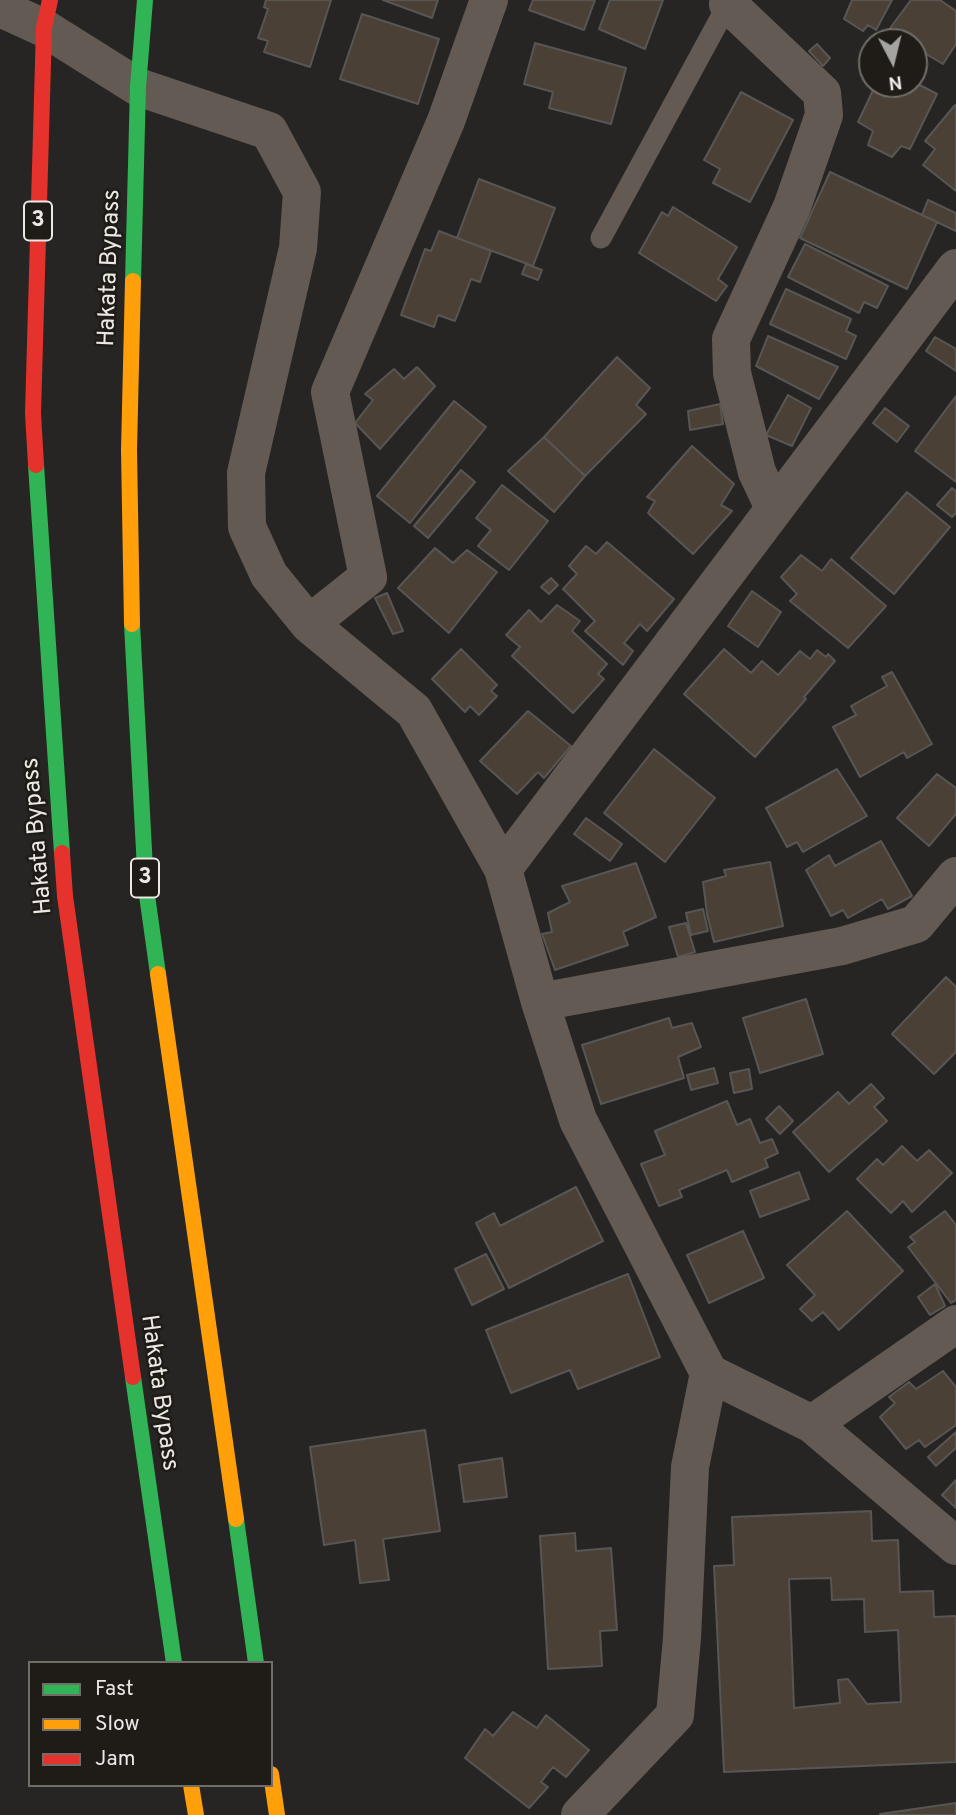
<!DOCTYPE html>
<style>
body{margin:0}
#map{position:relative;width:956px;height:1815px;overflow:hidden;background:#272523;font-family:Overpass,sans-serif}
canvas{display:block}
.legend{position:absolute;left:28px;top:1661px;width:245px;height:126px;box-sizing:border-box;background:#1f1b17;border:2px solid #716d69;margin:0;padding:9px 12px;list-style:none;font-size:21px;color:#ebe8e5}
.legend li{display:flex;align-items:center;gap:14px;height:35px}
.legend b{width:35px;border:2px solid #716d69}
.north{position:absolute;left:858px;top:28px;width:70px;height:70px;box-sizing:border-box;background:#1f1b17;border:2px solid #716d69;border-radius:50%;rotate:173deg;font-size:19px;font-weight:700;line-height:28px;text-align:center;color:#ebe8e5}
.north::after{content:'';display:block;margin:auto;width:24px;height:32px;background:#a6a4a1;clip-path:polygon(50% 0,100% 100%,50% 72%,0 100%)}
</style>
<div id="map">
<canvas width="956" height="1815"></canvas>
<ul class="legend">
<li><b style="height:9px;background:#30b455"></b>Fast</li>
<li><b style="height:9px;background:#ff9f0a"></b>Slow</li>
<li><b style="height:9px;background:#e5322d"></b>Jam</li>
</ul>
<div class="north">N</div>
</div>
<script>
const ctx = document.querySelector('canvas').getContext('2d');
ctx.lineJoin = 'round';
function fill(path, color) {
  ctx.fillStyle = color;
  ctx.fill(path, 'evenodd');
}
function strokePath(path, color, width, dash) {
  ctx.strokeStyle = color;
  ctx.lineWidth = width;
  ctx.lineCap = dash ? 'butt' : 'round';
  ctx.setLineDash(dash || []);
  ctx.stroke(path);
}
function write(font, color, halo, rows, align = 'center') {
  ctx.font = font + ' Overpass,sans-serif';
  ctx.lineWidth = 5;
  ctx.setLineDash([]);
  ctx.textBaseline = 'middle';
  ctx.strokeStyle = halo;
  ctx.fillStyle = color;
  for (const [text, x, y, turn = 0] of rows) {
    ctx.save();
    ctx.translate(x, y);
    ctx.rotate((+turn || 0) * Math.PI / 180);
    ctx.textAlign = isNaN(turn) ? turn : align;
    if (halo) ctx.strokeText(text, 0, 0);
    ctx.fillText(text, 0, 0);
    ctx.restore();
  }
}
const building = new Path2D(`
 M266,0H331L310,67L264,52L268,41L258,38L268,9L264,7Z
 M383,0H438L432,18Z
 M533,0H595L584,30L529,10Z
 M610,0H663L645,49L599,29Z
 M852,0H892L876,30L868,25L863,31L844,19Z
 M911,0H940L956,11V44L943,64L914,47V42H906L888,31Z
 M362,14L439,39L418,104L340,79Z
 M535,43L626,68L611,124L549,108L553,92L524,84Z
 M817,44L830,58L823,66L809,51Z
 M914,82L937,94L910,149L901,146L892,157L868,145L873,131L858,122L876,84L890,90L894,84H914Z
 M741,92L793,120L750,202L713,183L720,169L704,160Z
 M955,105L956,106V191L923,165L935,149L925,141Z
 M830,172L937,222L907,289L800,238Z
 M479,179L555,208L533,266L457,238Z
 M928,200L956,213V231L922,215Z
 M673,207L737,247L718,279L727,286L716,301L639,253L662,212L668,216Z
 M439,231L491,251L480,282L471,279L455,321L438,315L434,327L401,315L425,249L431,251Z
 M805,244L888,286L877,308L864,302L859,313L788,277Z
 M526,264L542,270L538,280L522,274Z
 M786,289L851,319L846,331L856,336L846,359L770,324Z
 M768,336L838,367L819,399L756,366Z
 M935,337L956,349V371L926,351Z
 M617,357L650,388L636,405L646,414L585,476L544,437Z
 M417,367L435,386L380,449L355,423L373,400L365,394L394,369L404,379Z
 M788,395L811,408L792,446L766,435Z
 M956,396V482L915,451Z
 M454,401L486,427L410,523L377,496Z
 M720,404L723,424L690,430L688,411Z
 M885,408L909,426L897,442L873,423Z
 M544,437L585,476L554,512L508,471Z
 M692,446L734,484L721,505L732,511L693,554L648,513L655,501L647,497Z
 M461,470L475,482L428,538L414,526Z
 M502,485L548,521L509,570L478,546L491,530L476,518Z
 M952,488L956,491V513L952,517L937,505Z
 M907,492L950,527L894,594L851,558Z
 M607,542L674,599L647,631L640,624L624,643L633,651L623,665L585,631L595,621L563,589L577,574L569,566L586,546L596,554Z
 M435,548L453,563L467,550L497,572L449,633L398,588Z
 M801,555L822,571L831,559L886,606L848,648L790,601L797,594L781,577Z
 M551,578L558,585L549,594L541,587Z
 M752,591L781,612L758,647L728,626Z
 M387,593L403,631L393,634L375,598Z
 M557,605L580,621L572,631L607,664L598,674L604,679L573,713L512,656L520,647L506,635L529,610L541,622Z
 M461,649L497,685L491,691L497,696L479,715L470,706L465,712L432,679Z
 M724,649L751,673L762,661L778,675L800,651L810,659L817,650L826,657L828,654L835,661L804,697L806,699L755,757L684,694Z
 M892,672L932,744L907,758L904,752L860,777L833,727L856,715L851,706L887,686L882,677Z
 M528,711L571,746L544,778L538,772L517,794L480,761Z
 M654,749L715,798L665,862L604,813Z
 M837,769L867,816L803,852L797,842L787,847L766,808Z
 M937,774L956,788V814L929,846L897,818Z
 M586,818L622,844L610,861L574,834Z
 M881,841L912,896L888,909L882,899L848,918L843,910L831,916L806,870L829,855L835,866Z
 M770,862L783,926L714,942L707,914L703,882L726,876L724,870Z
 M636,863L656,917L623,932L628,945L555,970L542,934L552,932L548,913L570,902L562,886Z
 M703,909L708,931L691,935L686,913Z
 M686,923L695,952L678,957L669,927Z
 M946,977L956,987V1052L934,1074L892,1034Z
 M806,999L823,1054L760,1073L743,1018Z
 M669,1018L672,1028L692,1023L701,1047L678,1057L684,1078L601,1104L582,1045Z
 M714,1068L718,1083L691,1090L687,1075Z
 M749,1069L752,1089L734,1093L730,1073Z
 M871,1084L884,1098L874,1107L887,1121L829,1172L793,1132L838,1092L849,1104Z
 M727,1101L737,1125L750,1119L760,1143L772,1139L778,1153L765,1159L768,1167L732,1182L727,1170L679,1190L682,1197L659,1206L641,1164L665,1155L655,1131Z
 M779,1106L793,1121L780,1134L766,1119Z
 M902,1146L917,1161L929,1150L952,1173L912,1212L903,1201L891,1213L857,1179L877,1159L883,1165Z
 M799,1172L809,1199L760,1217L750,1191Z
 M576,1187L603,1241L509,1288L476,1223L494,1213L500,1226Z
 M847,1211L903,1271L839,1330L823,1312L812,1321L800,1309L815,1295L787,1265Z
 M945,1211L956,1225V1300L951,1303L908,1247L915,1242L910,1237Z
 M743,1231L764,1278L709,1303L687,1255Z
 M486,1254L504,1289L472,1305L455,1269Z
 M628,1274L660,1357L578,1389L570,1370L511,1393L486,1330Z
 M935,1284L945,1306L930,1315L918,1297Z
 M943,1371L956,1387V1425L925,1447L919,1440L906,1449L880,1417L895,1403L889,1397L909,1382L916,1389Z
 M425,1430L440,1531L383,1539L389,1580L360,1583L355,1540L324,1545L310,1447Z
 M956,1432V1448L936,1466L928,1457Z
 M502,1458L507,1497L464,1502L459,1465Z
 M956,1480V1508L942,1495Z
 M871,1511L872,1541L898,1540L900,1592L933,1591L934,1617L956,1616V1762L724,1772L714,1566L734,1565L732,1517ZM831,1578L832,1600L864,1599L865,1632L898,1630L901,1702L867,1704L848,1679L838,1680L840,1703L794,1708L789,1579Z
 M575,1533L576,1551L611,1548L617,1630L600,1631L602,1666L548,1669L540,1536Z
 M513,1712L537,1728L546,1715L589,1750L566,1777L553,1767L541,1782L548,1787L529,1808L465,1758L485,1729L493,1736Z
 M956,1803V1815H880V1814Z`);
const lane = new Path2D(`
 M601,238L728,4`);
const street = new Path2D(`
 M730,0L728,4L822,93L824,115L792,207L731,339L732,373L757,472L774,508
 M0,8L44,28L138,87L269,131L302,192L298,248L246,473L247,527L269,575L309,624L414,711L503,869L540,1002L578,1120L709,1373L812,1424L956,1546
 M309,624L368,577L330,392L446,121L489,0
 M503,869L956,268
 M540,1002L842,946L916,924L956,876
 M812,1424L956,1324
 M580,1815L675,1715L682,1638L690,1467L709,1373`);
const fast = new Path2D(`
 M133,281L138,87L145,0
 M36,465L62,853
 M132,624L146,888L158,974
 M133,1377L174,1663
 M236,1519L256,1663`);
const slow = new Path2D(`
 M132,624L129,450L133,281
 M158,974L236,1519
 M271,1774L277,1815
 M191,1785L196,1815`);
const jam = new Path2D(`
 M36,465L33,413L44,28L50,0
 M62,853L65,896L133,1377`);
const shields = [
 [38,221,28],
 [145,878,28]
];
const shieldNames = [
 ["3",38,221],
 ["3",145,878]
];
const streetNames = [
 ["Hakata Bypass",111,268,-88],
 ["Hakata Bypass",39,836,-95],
 ["Hakata Bypass",158,1393,82]
];
fill(building, '#4a4036');
strokePath(building, '#585654', 2);
strokePath(lane, '#635b53', 21);
strokePath(street, '#635b53', 38);
strokePath(fast, '#30b455', 16);
strokePath(slow, '#ff9f0a', 16);
strokePath(jam, '#e5322d', 16);
for (const [x, y, w] of shields) {
  const box = new Path2D();
  box.roundRect(x - w / 2, y - 19.5, w, 39, 5);
  ctx.fillStyle = '#1f1b17';
  ctx.fill(box);
  strokePath(box, '#ebe8e5', 2);
}
write('bold 23px', '#ebe8e5', null, shieldNames);
write('24px', '#ebe8e5', '#1f1b17', streetNames);
</script>
